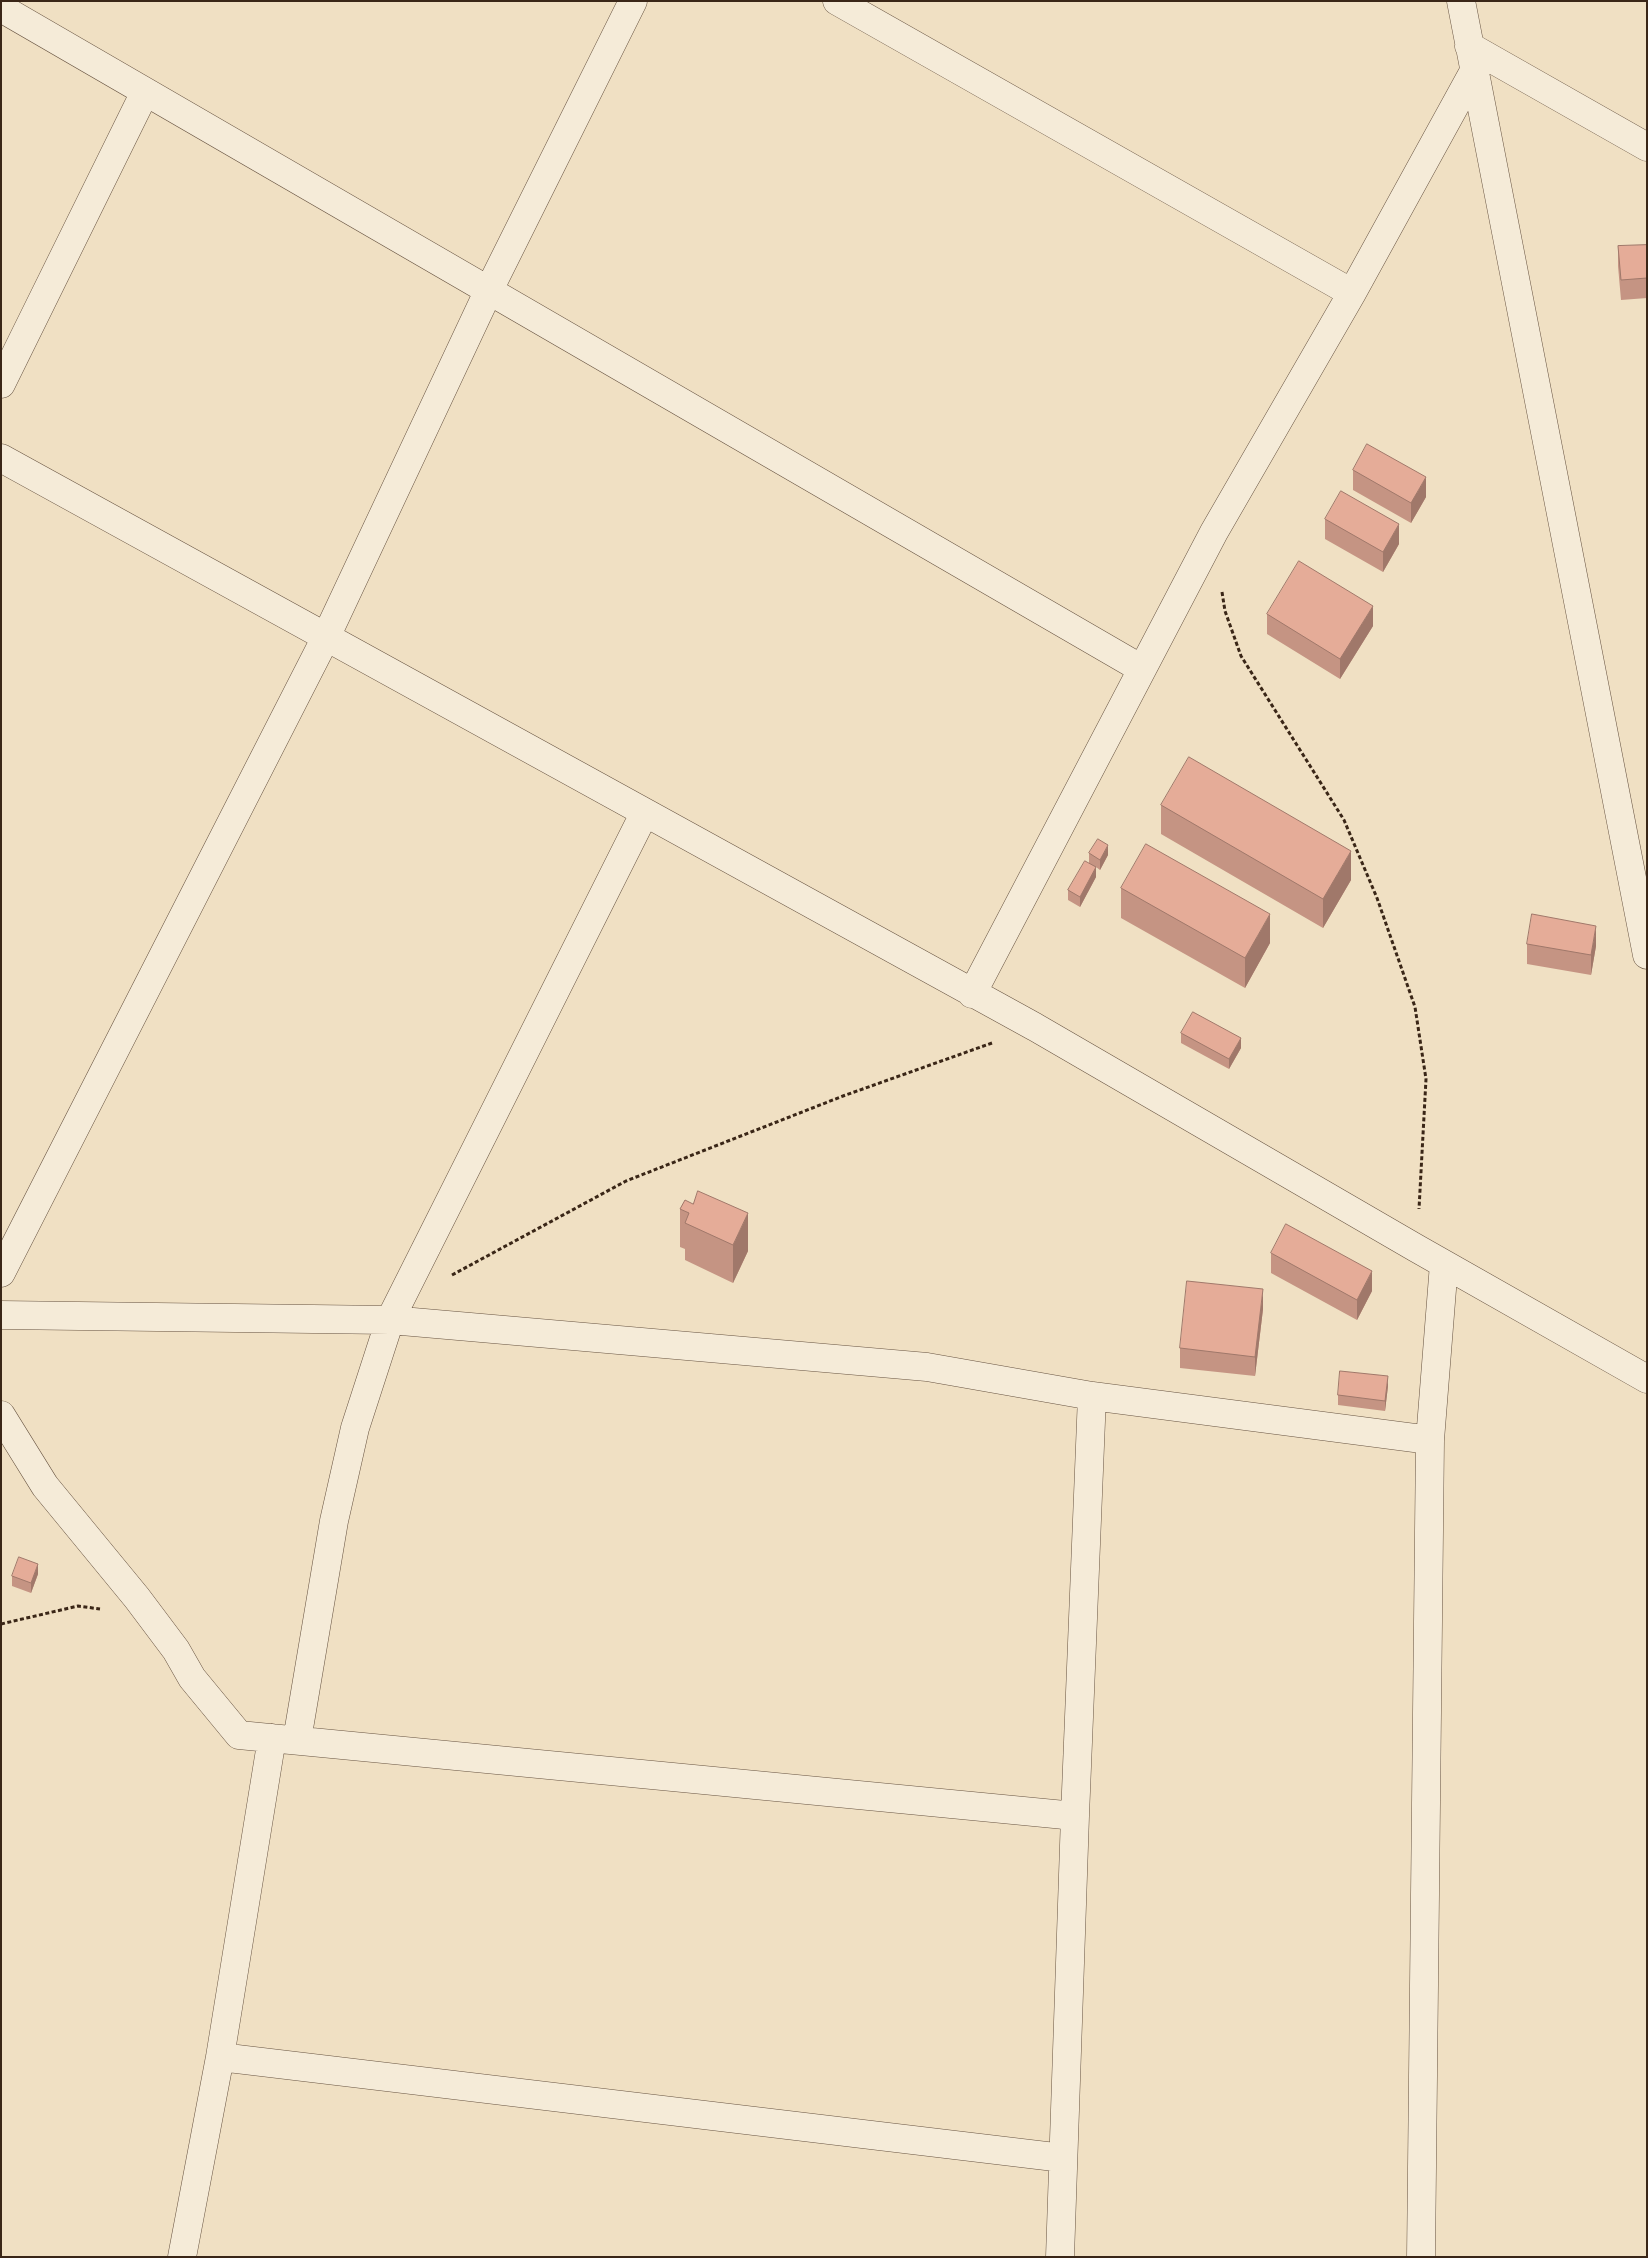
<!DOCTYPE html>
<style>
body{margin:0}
#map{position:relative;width:1648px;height:2258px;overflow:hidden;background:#f0e0c3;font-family:"IM FELL Great Primer",serif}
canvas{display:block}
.frame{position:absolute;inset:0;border:2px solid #3a2617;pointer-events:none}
</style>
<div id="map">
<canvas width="1648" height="2258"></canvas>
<div class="frame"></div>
</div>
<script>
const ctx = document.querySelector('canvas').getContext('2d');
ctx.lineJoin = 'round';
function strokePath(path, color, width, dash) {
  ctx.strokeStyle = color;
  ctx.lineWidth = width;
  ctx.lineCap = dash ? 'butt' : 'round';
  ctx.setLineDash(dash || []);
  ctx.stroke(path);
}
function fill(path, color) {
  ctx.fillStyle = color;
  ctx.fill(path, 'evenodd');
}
const path = new Path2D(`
 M1222,592L1225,611L1241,656L1344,820L1377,898L1415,1007L1426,1079L1419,1209
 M452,1275L626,1181L843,1096L992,1043
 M1,1624L78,1606L100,1609`);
const minor = new Path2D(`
 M837,1L1352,293
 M1461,1L1647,955
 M1,8L1142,669
 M1469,46L1647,147
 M1,384L145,92
 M1,458L1035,1027L1416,1248L1647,1379
 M972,994L1214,532L1352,293L1474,71
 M1,1273L326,637L488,292L633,1
 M1,1315L390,1320L927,1367L1092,1396L1430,1440
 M1,1415L45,1486L137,1598L176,1650L192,1678L239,1735L1075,1816
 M297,1740L334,1521L355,1428L390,1320L644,814
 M220,2057L1063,2158
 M182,2257L220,2057L272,1738
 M1060,2257L1075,1816L1092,1396
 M1421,2257L1430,1440L1444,1264`);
const wall = new Path2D(`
 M1647,245V298L1621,300L1618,266V246Z
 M1353,470L1426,497L1411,523L1353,490Z
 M1325,519L1399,544L1383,572L1325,539Z
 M1267,614L1373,626L1340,679L1267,634Z
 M1161,805L1351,880L1323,928L1161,834Z
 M1089,853L1108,855L1100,870L1096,867V877L1080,907L1068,900V890L1089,863Z
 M1121,888L1270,943L1245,988L1121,918Z
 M1527,944L1596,946L1591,975L1527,964Z
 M1181,1033L1241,1048L1229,1069L1181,1043Z
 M685,1200L748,1251L733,1283L685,1260V1249L680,1247V1209Z
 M1271,1253L1372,1291L1357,1320L1271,1273Z
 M1263,1309L1255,1376L1180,1368V1348Z
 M1388,1386L1385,1411L1338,1405V1395Z
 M38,1574L31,1593L12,1586V1576Z`);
const shadedWall = new Path2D(`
 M1426,477V497L1411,523V503Z
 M1399,524V544L1383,572V552Z
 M1373,606V626L1340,679V659Z
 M1108,845V855L1100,870V860Z
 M1351,851V880L1323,928V899Z
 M1096,867V877L1080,907V897Z
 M1270,914V943L1245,988V958Z
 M1596,926V946L1591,975V955Z
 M1241,1038V1048L1229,1069V1059Z
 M748,1213V1251L733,1283V1245Z
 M1372,1271V1291L1357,1320V1300Z
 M1263,1289V1309L1255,1376V1357Z
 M1388,1376V1386L1385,1411V1401Z
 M38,1564V1574L31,1593V1583Z`);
const building = new Path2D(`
 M1647,245V278L1621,280L1618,246Z
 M1367,444L1426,477L1411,503L1353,470Z
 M1341,491L1399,524L1383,552L1325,519Z
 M1299,561L1373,606L1340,659L1267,614Z
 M1189,757L1351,851L1323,899L1161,805Z
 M1098,839L1108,845L1100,860L1089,853Z
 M1146,844L1270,914L1245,958L1121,888Z
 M1085,861L1096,867L1080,897L1068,890Z
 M1532,914L1596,926L1591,955L1527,944Z
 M1193,1012L1241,1038L1229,1059L1181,1033Z
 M698,1191L748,1213L733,1245L685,1223L689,1213L680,1209L685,1200L693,1204Z
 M1286,1224L1372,1271L1357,1300L1271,1253Z
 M1187,1281L1263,1289L1255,1357L1180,1348Z
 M1340,1371L1388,1376L1385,1401L1338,1395Z
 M19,1557L38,1564L31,1583L12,1576Z`);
strokePath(minor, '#685442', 29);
strokePath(path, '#3a2617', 3, [4, 2.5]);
strokePath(minor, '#f5ebd8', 28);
fill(wall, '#c59483');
fill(shadedWall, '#a0786a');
fill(building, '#e5ac98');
strokePath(building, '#a0786a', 1);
</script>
